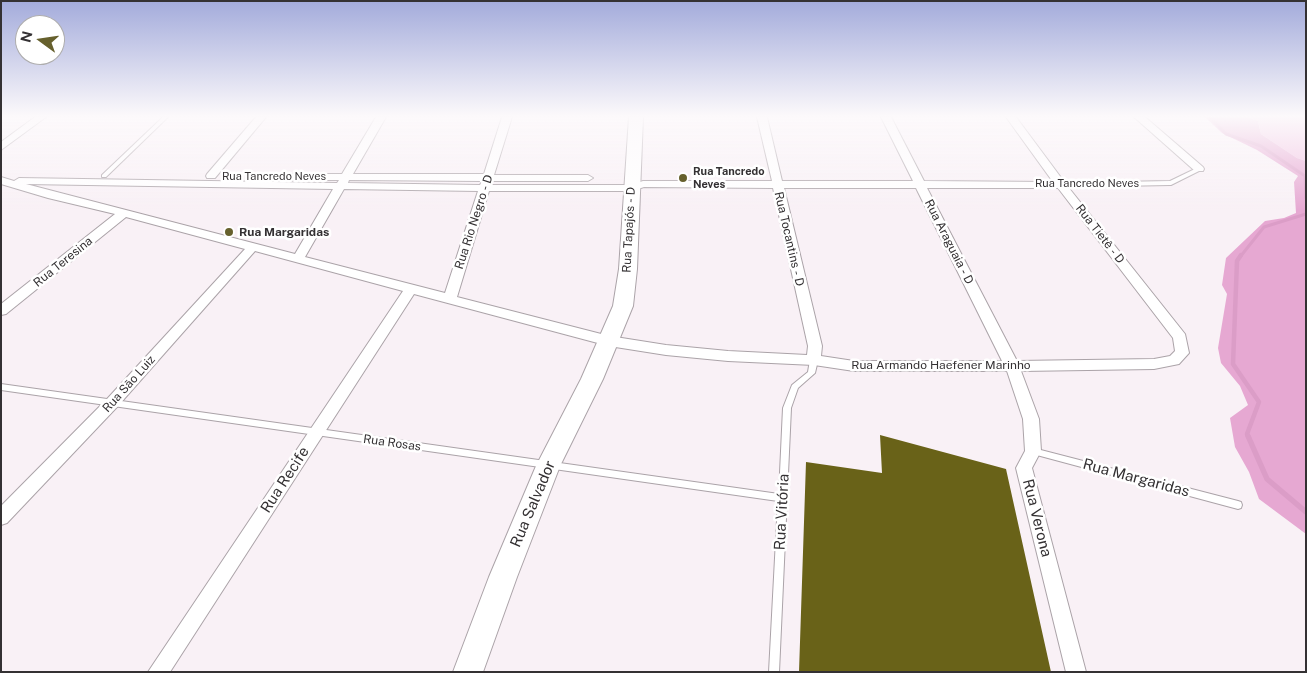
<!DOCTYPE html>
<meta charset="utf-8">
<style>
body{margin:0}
#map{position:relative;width:1307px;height:673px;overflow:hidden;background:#f9f1f6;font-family:"Public Sans",sans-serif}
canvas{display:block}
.frame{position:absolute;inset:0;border:2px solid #343133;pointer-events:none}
.north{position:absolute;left:15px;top:15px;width:50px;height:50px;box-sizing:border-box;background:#fff;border:1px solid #aeadad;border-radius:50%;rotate:284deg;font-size:14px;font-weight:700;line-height:20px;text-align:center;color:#343133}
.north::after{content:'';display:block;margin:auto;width:18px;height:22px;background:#66602d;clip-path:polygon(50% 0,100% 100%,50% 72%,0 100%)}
</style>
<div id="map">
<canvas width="1307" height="673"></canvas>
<div class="frame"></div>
<div class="north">N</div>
</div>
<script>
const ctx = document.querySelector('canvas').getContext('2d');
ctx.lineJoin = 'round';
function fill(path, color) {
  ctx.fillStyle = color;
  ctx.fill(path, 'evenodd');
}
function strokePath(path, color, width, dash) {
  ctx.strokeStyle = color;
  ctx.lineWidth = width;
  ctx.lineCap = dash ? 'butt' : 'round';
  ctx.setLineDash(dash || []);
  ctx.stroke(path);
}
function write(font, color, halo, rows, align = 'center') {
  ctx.font = font + ' "Public Sans",sans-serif';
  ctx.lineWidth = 5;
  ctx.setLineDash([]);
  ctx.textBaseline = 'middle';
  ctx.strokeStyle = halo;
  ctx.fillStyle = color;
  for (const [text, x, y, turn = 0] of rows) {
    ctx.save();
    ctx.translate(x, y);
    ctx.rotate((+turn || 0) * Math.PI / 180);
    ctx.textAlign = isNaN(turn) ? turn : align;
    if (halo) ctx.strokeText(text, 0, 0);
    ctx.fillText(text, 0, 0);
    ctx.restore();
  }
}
const green = new Path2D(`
 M1249,117H1306V161L1297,158L1261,134L1258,121Z`);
const forest = new Path2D(`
 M1205,117H1249L1258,121L1261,134L1297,158L1306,161V534L1259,499L1249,472L1235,447L1230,418L1248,405L1240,386L1221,363L1218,348L1227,294L1222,285L1226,258L1265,221L1284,218L1296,213L1294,182L1298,176L1257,150L1222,133Z`);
const streamFar2 = new Path2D(`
 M1210,117L1226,134L1261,146L1305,176L1306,198
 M1240,257L1264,227L1306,214`);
const streamFar1 = new Path2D(`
 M1241,255L1237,261L1233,364L1259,402L1247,434L1249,438`);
const stream = new Path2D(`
 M1248,436L1267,479L1306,512`);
const building = new Path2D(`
 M880,435L1006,469L1051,672H799L806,462L882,473Z`);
const lane = new Path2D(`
 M163,117H168L106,177H102V175Z
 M1199,167L1202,169L1201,170L1171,185L1061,187L1058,185L1061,183L1170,181Z
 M814,357L818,360L815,373L798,388L791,408L779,672H769L778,501L1,390V384L779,494L783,408L792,385L808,372L810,360Z
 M1033,448L1238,501L1241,502L1242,505L1241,508L1238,509L1033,454L1030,453L1029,451L1030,449Z`);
const street = new Path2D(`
 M35,117H46L1,150V142Z
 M256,117H266L215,178H207L206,176L207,174Z
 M376,117H386L353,174H484L502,117H512L494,175H588L593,178L588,181H492L491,185H631L643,181H772L757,117H767L782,181H913L881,117H891L924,181L1053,182L1006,117H1016L1065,183L1185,334L1189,353L1179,364L1154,369L1021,371L1039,419L1041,451L1032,468L1086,672H1066L1016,468L1025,451L1023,419L1007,371H854L814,365L728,361L666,355L609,346L414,294L170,672H148L403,291L255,251L117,407L7,523L1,525V506L107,399L245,249L126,217L6,314L1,315V304L115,214L48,198L1,184V177L14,181L19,178L337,183L339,180H287L282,177L287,174H342ZM349,180L482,181L480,185L348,183ZM26,184L333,189L295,254ZM644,187L773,188L808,346L807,355L728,351L666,345L609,336L457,297L489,191H632ZM784,188H916L1002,361H854L821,356L822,346ZM927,188H1058L1173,338L1175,351L1170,356L1154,359L1017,361ZM344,189L478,191L445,293L305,257Z
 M1134,117H1145L1203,167L1204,169L1203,171H1195Z`);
const secondary = new Path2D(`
 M629,117H643L637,269L633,306L603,379L560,466L517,577L483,672H453L489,577L536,466L581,379L613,306L619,269Z`);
const markers = [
 [683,178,5,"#66602d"],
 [229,232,5,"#66602d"]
];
const farPoinames = [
 ["Rua Tancredo",693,172],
 ["Neves",693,185]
];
const farStreetnames = [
 ["Rua Tancredo Neves",274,177],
 ["Rua Tancredo Neves",1087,184]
];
const streetNames = [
 ["Rua Rio Negro - D",474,222,-72],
 ["Rua Tapajós - D",629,230,-87],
 ["Rua Tietê - D",1100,234,52],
 ["Rua Tocantins - D",789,239,77],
 ["Rua Araguaia - D",949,242,63],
 ["Rua Teresina",63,262,-39],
 ["Rua Armando Haefener Marinho",941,365],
 ["Rua São Luiz",129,384,-48],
 ["Rua Rosas",392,443,8]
];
const poiNames = [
 ["Rua Margaridas",239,232]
];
const nearStreetnames = [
 ["Rua Margaridas",1136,478,15],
 ["Rua Recife",285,480,-57],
 ["Rua Salvador",533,504,-67],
 ["Rua Vitória",782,512,-87],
 ["Rua Verona",1037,518,76]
];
fill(green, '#f1c1e1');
fill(forest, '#e6a8d2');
strokePath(streamFar2, '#db9dc7', 3);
strokePath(streamFar1, '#db9dc7', 4.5);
strokePath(stream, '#db9dc7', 5.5);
fill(building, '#696218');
strokePath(lane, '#aba3a8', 2);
strokePath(street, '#aba3a8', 2);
strokePath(secondary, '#aba3a8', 2);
fill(lane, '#fff');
fill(street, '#fff');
fill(secondary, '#fff');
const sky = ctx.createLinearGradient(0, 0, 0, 211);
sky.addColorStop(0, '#a3abdb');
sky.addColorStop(0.55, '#fcf9fb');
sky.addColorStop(1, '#fcf9fb00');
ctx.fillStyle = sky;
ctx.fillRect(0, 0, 1307, 211);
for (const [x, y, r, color] of markers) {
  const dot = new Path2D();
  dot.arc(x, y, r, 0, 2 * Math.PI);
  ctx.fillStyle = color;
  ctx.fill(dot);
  strokePath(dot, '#fff', 2);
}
write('bold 11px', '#343133', '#fff', farPoinames, 'left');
write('11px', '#343133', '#fff', farStreetnames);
write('12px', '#343133', '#fff', streetNames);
write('bold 12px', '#343133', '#fff', poiNames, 'left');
write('15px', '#343133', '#fff', nearStreetnames);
</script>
